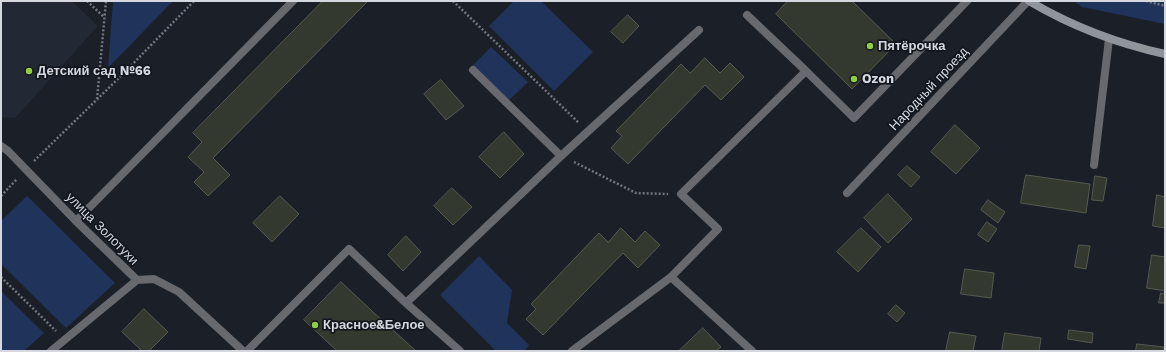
<!DOCTYPE html>
<meta charset="utf-8">
<style>
body{margin:0}
#map{position:relative;width:1166px;height:352px;overflow:hidden;background:#1b1f27;font-family:"Work Sans",sans-serif}
canvas{display:block}
.frame{position:absolute;inset:0;border:2px solid #d5d8de;pointer-events:none}
</style>
<div id="map">
<canvas width="1166" height="352"></canvas>
<div class="frame"></div>
</div>
<script>
const ctx = document.querySelector('canvas').getContext('2d');
ctx.lineJoin = 'round';
function fill(path, color) {
  ctx.fillStyle = color;
  ctx.fill(path, 'evenodd');
}
function strokePath(path, color, width, dash) {
  ctx.strokeStyle = color;
  ctx.lineWidth = width;
  ctx.lineCap = dash ? 'butt' : 'round';
  ctx.setLineDash(dash || []);
  ctx.stroke(path);
}
function write(font, color, halo, rows, align = 'center') {
  ctx.font = font + ' "Work Sans",sans-serif';
  ctx.lineWidth = 3.5;
  ctx.setLineDash([]);
  ctx.textBaseline = 'middle';
  ctx.strokeStyle = halo;
  ctx.fillStyle = color;
  for (const [text, x, y, turn = 0] of rows) {
    ctx.save();
    ctx.translate(x, y);
    ctx.rotate((+turn || 0) * Math.PI / 180);
    ctx.textAlign = isNaN(turn) ? turn : align;
    if (halo) ctx.strokeText(text, 0, 0);
    ctx.fillText(text, 0, 0);
    ctx.restore();
  }
}
const built = new Path2D(`
 M1,1H72L98,26L15,118L1,117Z`);
const green = new Path2D(`
 M113,1H173L108,68Z
 M514,1H541L593,52L554,91L489,26Z
 M1074,1H1165V24L1082,7Z
 M491,47L528,82L509,100L472,66Z
 M27,196L115,283L66,328L1,264V221Z
 M479,256L512,290L507,323L529,345L524,351H496L440,295Z
 M1,291L44,333L24,351H1Z`);
const building = new Path2D(`
 M323,1H368L213,158L230,175L208,196L194,182L204,172L188,157L202,142L193,133Z
 M788,1H852L896,44L852,89L776,14Z
 M628,15L639,26L623,43L611,32Z
 M705,58L720,73L730,63L744,77L721,100L705,85L628,164L611,148L622,136L616,131L681,64L690,73Z
 M441,80L464,106L446,120L424,94Z
 M955,125L980,148L956,174L931,152Z
 M504,132L524,154L500,178L479,157Z
 M907,166L920,177L911,187L898,175Z
 M1026,175L1090,184L1086,213L1021,203Z
 M1095,176L1107,178L1103,201L1092,200Z
 M452,188L472,207L453,225L434,206Z
 M888,194L912,219L888,243L864,218Z
 M1157,195L1165,197V228L1153,226Z
 M280,196L299,214L272,242L253,223Z
 M988,200L1005,212L998,223L981,210Z
 M987,222L997,229L988,242L978,235Z
 M621,228L635,242L645,231L660,245L638,268L623,253L543,335L526,319L536,309L531,304L599,233L608,242Z
 M861,228L881,247L858,272L837,252Z
 M406,236L421,252L403,271L388,255Z
 M1079,245L1090,246L1086,269L1075,267Z
 M1152,255L1165,257V291L1147,288Z
 M965,269L994,273L991,298L961,294Z
 M341,282L372,311L416,351H337L304,320Z
 M1161,293L1165,294V303H1159Z
 M896,305L905,313L897,322L888,314Z
 M144,309L168,332L149,351H142L122,332Z
 M703,328L721,347L716,351H679Z
 M1069,330L1093,333L1092,343L1068,339Z
 M950,332L976,336L973,351H946Z
 M1005,333L1041,338L1039,351H1002Z
 M1137,344L1164,347V351H1136Z`);
const path = new Path2D(`
 M87,1L104,17
 M453,1L579,123
 M1146,1L1165,6
 M97,99L106,1
 M34,161L122,75L194,1
 M574,162L636,193L668,194
 M1,196L17,179
 M1,277L56,331`);
const lane = new Path2D(`
 M473,70L561,156
 M806,71L854,118L967,1
 M1,146L8,151
 M1094,165L1109,39
 M847,193L1028,1
 M76,221L293,1
 M671,277L752,351
 M406,303L561,156L699,30
 M247,351L349,249L406,303L460,351
 M572,351L671,277L718,229L681,194L806,71L747,15`);
const street = new Path2D(`
 M8,151L76,221L137,280L154,279L179,292L243,351
 M51,351L137,280`);
const secondary = new Path2D(`
 M1029,1C1073,27 1115,43 1165,54`);
const markers = [
 [870,46,4,"#8fcd42"],
 [29,71,4,"#8fcd42"],
 [854,79,4,"#8fcd42"],
 [315,325,4,"#8fcd42"]
];
const poiNames = [
 ["Пятёрочка",878,46],
 ["Детский сад №66",37,71],
 ["Ozon",862,79],
 ["Красное&Белое",323,325]
];
const streetNames = [
 ["Народный проезд",929,89,-47],
 ["улица Золотухи",102,229,45]
];
fill(built, '#222935');
fill(green, '#20345b');
fill(building, '#343930');
strokePath(building, '#565b51', 1);
strokePath(path, '#71757c', 2.5, [2, 2]);
strokePath(lane, '#67696e', 8);
strokePath(street, '#67696e', 8);
strokePath(secondary, '#90949b', 8);
for (const [x, y, r, color] of markers) {
  const dot = new Path2D();
  dot.arc(x, y, r, 0, 2 * Math.PI);
  ctx.fillStyle = color;
  ctx.fill(dot);
  strokePath(dot, '#12161e', 1.5);
}
write('bold 13px', '#d5d8de', '#12161e', poiNames, 'left');
write('13px', '#d5d8de', '#12161e', streetNames);
</script>
